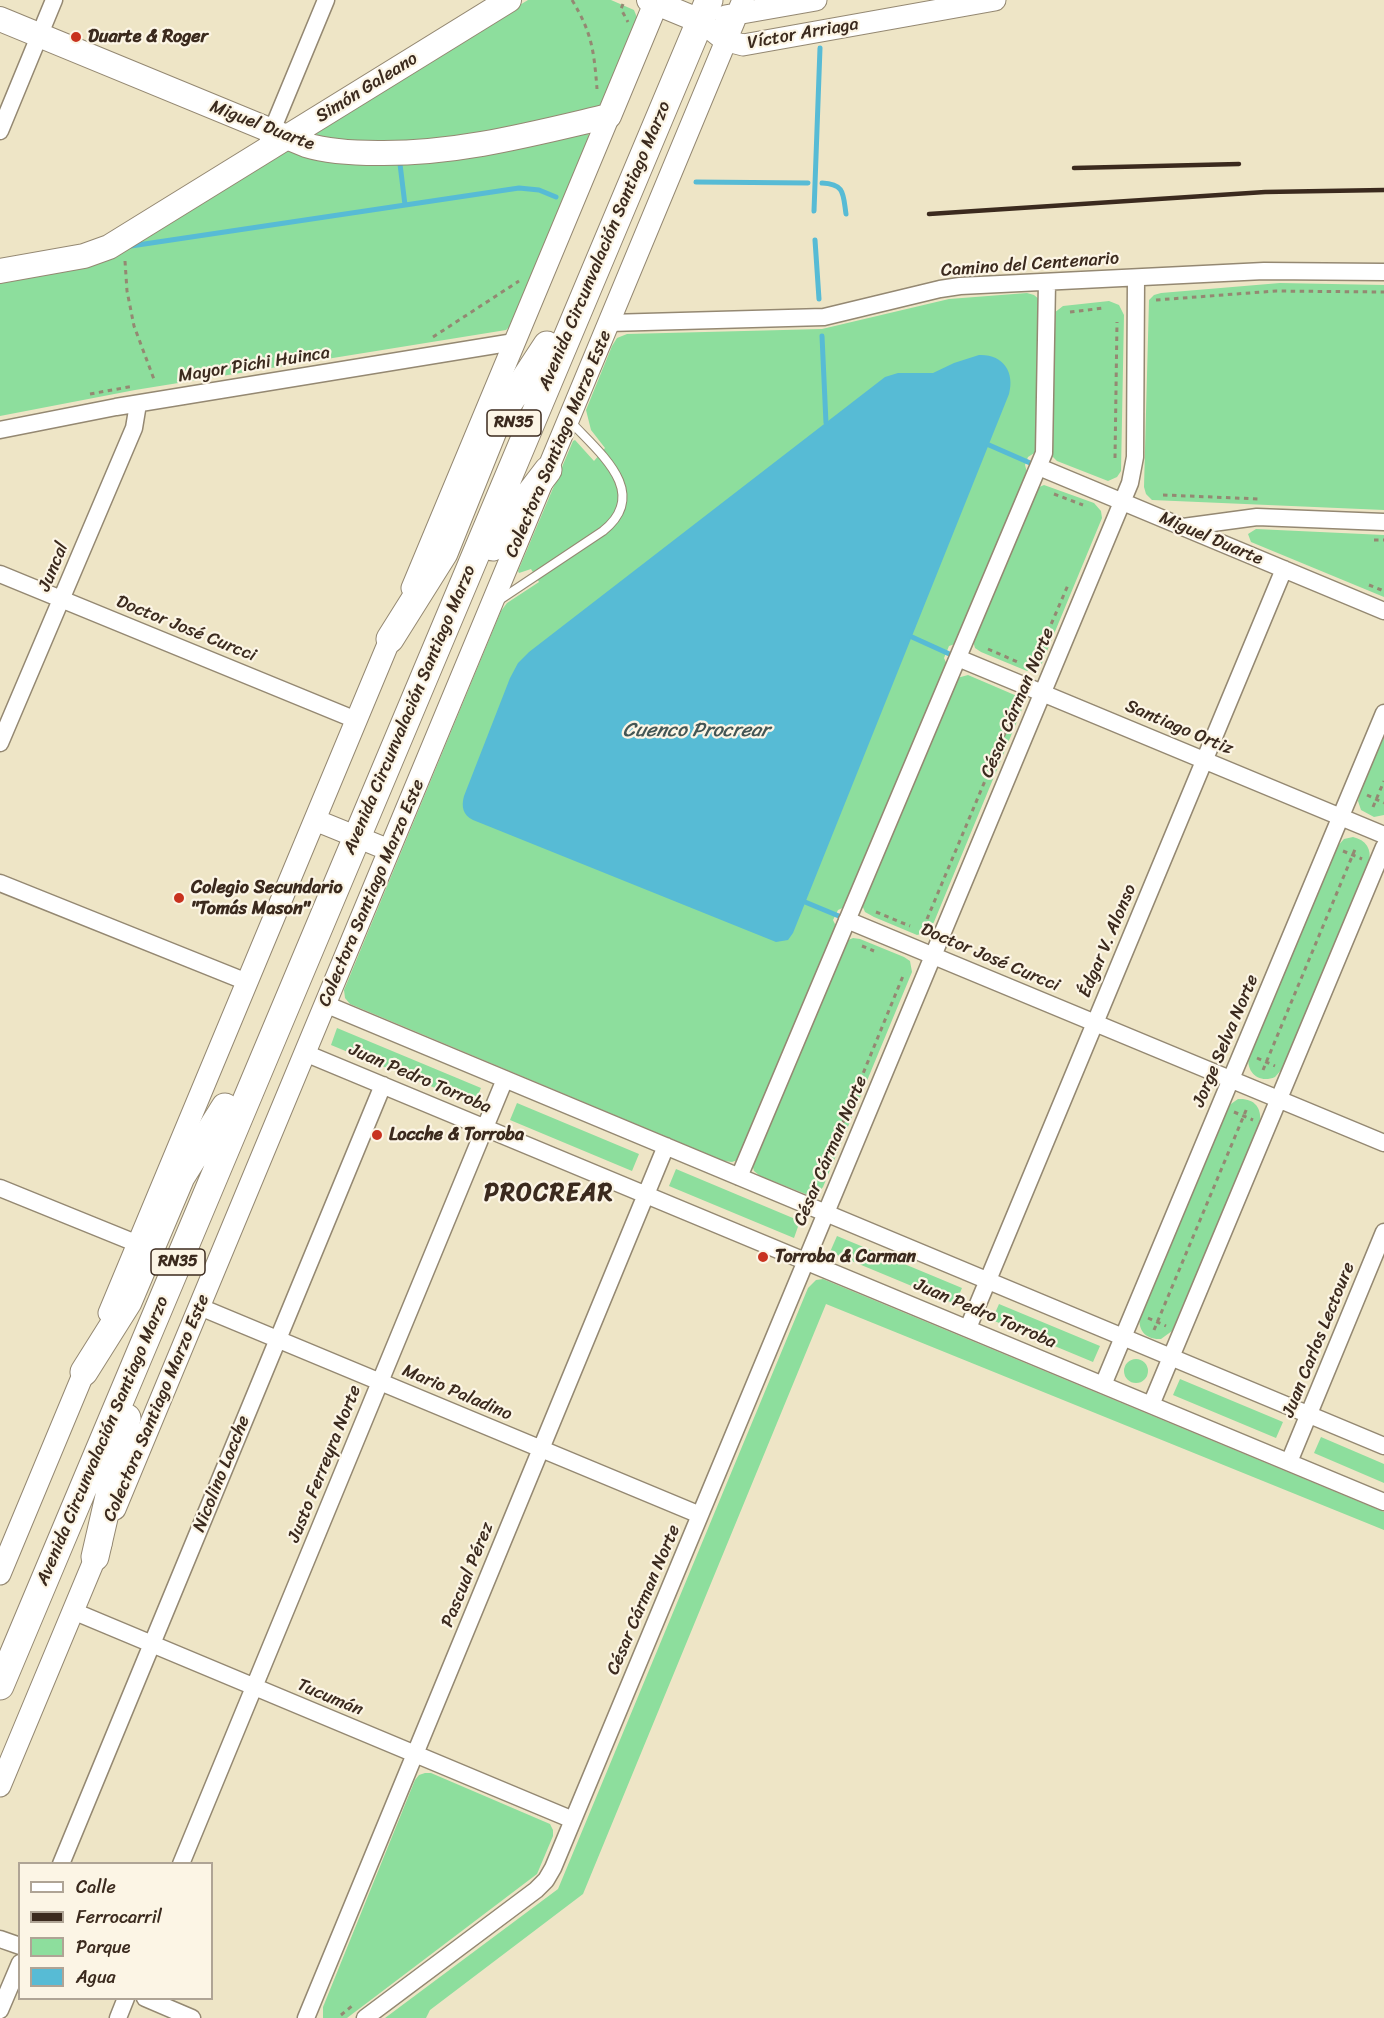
<!DOCTYPE html>
<meta charset="utf-8">
<style>
body{margin:0}
#map{position:relative;width:1384px;height:2018px;overflow:hidden;background:#eee5c6;font-family:Sriracha,sans-serif}
canvas{display:block}
.legend{position:absolute;left:18px;top:1862px;width:195px;height:138px;box-sizing:border-box;background:#fcf5e5;border:2px solid #afa495;margin:0;padding:8px 10px;list-style:none;font-size:18px;color:#3b2a1e}
.legend li{display:flex;align-items:center;gap:12px;height:30px}
.legend b{width:30px;border:2px solid #afa495}
</style>
<div id="map">
<canvas width="1384" height="2018"></canvas>
<ul class="legend">
<li><b style="height:8px;background:#fff"></b>Calle</li>
<li><b style="height:8px;background:#3b2a1e"></b>Ferrocarril</li>
<li><b style="height:16px;background:#8dde9d"></b>Parque</li>
<li><b style="height:16px;background:#57bbd5"></b>Agua</li>
</ul>
</div>
<script>
const ctx = document.querySelector('canvas').getContext('2d');
ctx.lineJoin = 'round';
function fill(path, color) {
  ctx.fillStyle = color;
  ctx.fill(path, 'evenodd');
}
function strokePath(path, color, width, dash) {
  ctx.strokeStyle = color;
  ctx.lineWidth = width;
  ctx.lineCap = dash ? 'butt' : 'round';
  ctx.setLineDash(dash || []);
  ctx.stroke(path);
}
function write(font, color, halo, rows, align = 'center') {
  ctx.font = font + ' Sriracha,sans-serif';
  ctx.lineWidth = 4.5;
  ctx.setLineDash([]);
  ctx.textBaseline = 'middle';
  ctx.strokeStyle = halo;
  ctx.fillStyle = color;
  for (const [text, x, y, turn = 0] of rows) {
    ctx.save();
    ctx.translate(x, y);
    ctx.rotate((+turn || 0) * Math.PI / 180);
    ctx.textAlign = isNaN(turn) ? turn : align;
    if (halo) ctx.strokeText(text, 0, 0);
    ctx.fillText(text, 0, 0);
    ctx.restore();
  }
}
const green = new Path2D(`
 M528,0H611L634,10L638,20L603,104L595,110L442,141L347,144L316,136L317,131L320,127Z
 M588,132L589,136L515,321L506,330L135,390L0,416V282L75,268L285,151Z
 M1280,283L1384,285V510L1152,500L1146,494L1144,487L1149,300L1154,295L1161,293Z
 M1027,293L1034,295L1040,300L1039,450L1028,457L1025,465L1028,476L958,643L949,646L944,658L948,667L847,906L838,910L833,920L838,930L738,1160L732,1162L724,1161L350,1004L345,998L344,990L501,611L507,603L539,582L531,569L519,573L518,571L573,441L575,440L594,461L605,448L591,430L586,410L612,346L617,338L627,334L822,329L949,299Z
 M1109,301L1119,305L1124,315L1121,471L1117,477L1108,481L1057,461L1052,456L1051,448L1054,313L1063,306Z
 M1044,485L1094,503L1101,511L1102,518L1042,663L1038,669L1027,671L981,652L975,648L973,641L1037,488Z
 M1256,529L1384,535V597L1251,542L1248,534Z
 M968,675L1017,696L1021,702L1022,709L934,922L928,932L917,935L874,917L865,912L862,905L957,678Z
 M1384,734V815L1374,817L1361,810L1358,801L1360,792Z
 M1353,837C1366,840 1372,849 1369,862L1282,1069L1275,1077C1259,1084 1245,1072 1249,1055L1336,848L1344,839Z
 M853,938L860,939L904,957L910,961L912,972L823,1187L818,1193L808,1195L760,1176L754,1171L752,1164L846,941Z
 M337,1028L481,1088L474,1104L331,1045Z
 M1238,1099C1254,1098 1262,1107 1260,1123L1172,1331L1161,1339C1146,1340 1137,1330 1140,1315L1228,1106Z
 M517,1103L639,1154L632,1171L510,1120Z
 M676,1169L800,1221L794,1238L669,1186Z
 M837,1236L962,1288L955,1304L830,1252Z
 M823,1279L1384,1512V1530L826,1304L583,1894L430,2010L426,2018H385L558,1889L808,1288L816,1280Z
 M999,1304L1100,1346L1093,1362L992,1320Z
 M1124 1371a12 12 0 1 1 24 0a12 12 0 1 1-24 0Z
 M1180,1379L1283,1422L1276,1438L1173,1395Z
 M1321,1437L1384,1464V1483L1314,1453Z
 M425,1773H431L550,1824L553,1830V1836L537,1874L347,2018H323V2007L415,1780L419,1775Z`);
const water = new Path2D(`
 M979,355C1003,354 1015,372 1009,394L793,933L788,940L776,942L473,820C463,815 461,807 464,796L510,678L518,663L529,652L885,377L898,373H933L954,363Z`);
const stream = new Path2D(`
 M400,164L405,205
 M696,182L808,183
 M822,183C845,184 843,194 846,214
 M814,211L820,48
 M815,240L819,299
 M131,246L519,188L539,190L556,197
 M822,336L826,423
 M989,445L1037,466
 M912,637L956,657
 M805,902L846,919`);
const path = new Path2D(`
 M572,0C592,33 594,51 597,89
 M623,4L621,9L628,22
 M125,261L127,291L134,326L155,382
 M1156,300L1276,291L1384,292
 M1070,312L1104,308
 M433,337L519,281
 M90,394L134,386
 M1115,458L1117,322
 M1054,494L1083,505
 M1163,495L1260,499
 M1374,540H1384
 M1369,585L1384,591
 M988,649L1020,663
 M1037,657L1068,585
 M1367,795L1384,803
 M1373,807L1384,781
 M1343,851L1362,859
 M876,912L910,926
 M927,919L1013,714
 M862,946L874,951
 M1257,1058L1275,1066
 M1263,1070L1356,847
 M1234,1112L1253,1120
 M819,1181L903,976
 M1148,1318L1166,1326
 M1154,1330L1247,1108
 M341,2015L352,2006`);
const service = new Path2D(`
 M498,601L603,531C652,492 597,451 569,420`);
const minor = new Path2D(`
 M0,131L54,0
 M268,140L326,0
 M609,323L824,317L940,289L960,286L1264,271L1384,272
 M0,430L116,407L514,342
 M1039,467L1384,611
 M1183,527L1257,517L1384,522
 M0,574L356,720
 M958,658L1384,835
 M0,743L134,428L138,404
 M0,883L247,982
 M847,920L1384,1143
 M325,1004L1384,1446
 M305,1053L1384,1502
 M739,1177L1044,453L1047,282
 M0,1188L138,1244
 M200,1307L700,1515
 M968,1328L1284,569
 M1103,1385L1384,713
 M1151,1405L1384,847
 M1289,1462L1384,1232
 M73,1611L573,1820
 M61,1864L383,1085
 M181,1864L505,1079
 M0,1939L20,1946
 M145,1998L192,2018
 M0,2010L20,1963
 M118,2018L126,1998
 M306,2018L666,1146
 M365,2018L536,1890L546,1880L553,1868L1130,483L1135,457L1136,278`);
const tertiary = new Path2D(`
 M725,16L816,0
 M700,21L724,40L743,45L995,0
 M412,588L609,116
 M315,820L389,850
 M109,1313L396,625
 M115,1509L743,0
 M0,1574L90,1358
 M0,1786L101,1544`);
const secondary = new Path2D(`
 M649,0L700,21
 M0,19L306,145C329,152 354,153 378,153C458,154 532,134 609,116L656,3
 M0,271L84,256L109,247L509,0`);
const trunk = new Path2D(`
 M493,547L503,529L548,470
 M390,639L444,553L497,421L547,345
 M84,1372L128,1302L181,1177L225,1107
 M95,1557L127,1418
 M0,1686L709,0`);
const rail = new Path2D(`
 M1074,168L1239,164
 M929,214L1265,192L1384,190`);
const markers = [
 [76,37,6,"#c8321e"],
 [179,898,6,"#c8321e"],
 [377,1135,6,"#c8321e"],
 [763,1257,6,"#c8321e"]
];
const shields = [
 [514,423,54],
 [178,1262,54]
];
const shieldNames = [
 ["RN35",514,423],
 ["RN35",178,1262]
];
const streetNames = [
 ["Víctor Arriaga",803,34,-10],
 ["Simón Galeano",367,88,-32],
 ["Miguel Duarte",262,126,21],
 ["Avenida Circunvalación Santiago Marzo",605,246,-67],
 ["Camino del Centenario",1030,265,-4],
 ["Mayor Pichi Huinca",254,365,-9],
 ["Colectora Santiago Marzo Este",559,444,-67],
 ["Miguel Duarte",1211,539,23],
 ["Juncal",54,567,-67],
 ["Doctor José Curcci",186,629,22],
 ["César Cárman Norte",1018,703,-67],
 ["Avenida Circunvalación Santiago Marzo",410,710,-67],
 ["Santiago Ortiz",1179,728,23],
 ["Colectora Santiago Marzo Este",372,893,-67],
 ["Édgar V. Alonso",1108,941,-67],
 ["Doctor José Curcci",990,958,23],
 ["Jorge Selva Norte",1226,1041,-67],
 ["Juan Pedro Torroba",420,1079,23],
 ["César Cárman Norte",831,1151,-67],
 ["Juan Pedro Torroba",985,1314,23],
 ["Juan Carlos Lectoure",1319,1340,-68],
 ["Mario Paladino",457,1393,23],
 ["Colectora Santiago Marzo Este",157,1408,-67],
 ["Avenida Circunvalación Santiago Marzo",103,1441,-67],
 ["Justo Ferreyra Norte",325,1464,-68],
 ["Nicolino Locche",222,1474,-68],
 ["Pascual Pérez",468,1575,-68],
 ["César Cárman Norte",644,1600,-67],
 ["Tucumán",330,1698,23]
];
const poiNames = [
 ["Duarte & Roger",88,37],
 ["Colegio Secundario",191,888],
 ["\"Tomás Mason\"",191,909],
 ["Locche & Torroba",389,1135],
 ["Torroba & Carman",775,1257]
];
const waterNames = [
 ["Cuenco Procrear",696,731]
];
const districtNames = [
 ["PROCREAR",549,1194]
];
fill(green, '#8dde9d');
fill(water, '#57bbd5');
strokePath(stream, '#57bbd5', 5);
strokePath(service, '#948872', 10);
strokePath(minor, '#948872', 19);
strokePath(tertiary, '#948872', 23);
strokePath(secondary, '#948872', 26);
strokePath(trunk, '#948872', 29);
strokePath(path, '#948872', 3, [4.5, 4.5]);
strokePath(service, '#fff', 8);
strokePath(minor, '#fff', 16);
strokePath(tertiary, '#fff', 21);
strokePath(secondary, '#fff', 24);
strokePath(trunk, '#fff', 27);
strokePath(rail, '#3b2a1e', 4.5);
for (const [x, y, r, color] of markers) {
  const dot = new Path2D();
  dot.arc(x, y, r, 0, 2 * Math.PI);
  ctx.fillStyle = color;
  ctx.fill(dot);
  strokePath(dot, '#fcf5e5', 2);
}
for (const [x, y, w] of shields) {
  const box = new Path2D();
  box.roundRect(x - w / 2, y - 13, w, 26, 4.5);
  ctx.fillStyle = '#fcf5e5';
  ctx.fill(box);
  strokePath(box, '#3b2a1e', 1.5);
}
write('bold 16px', '#3b2a1e', null, shieldNames);
write('18px', '#3b2a1e', '#fcf5e5', streetNames);
write('bold 18px', '#3b2a1e', '#fcf5e5', poiNames, 'left');
write('italic 20px', '#435655', '#fcf5e5', waterNames);
ctx.letterSpacing = '1.5px';
write('bold 24px', '#3b2a1e', '#fcf5e5', districtNames);
ctx.letterSpacing = '0px';
</script>
